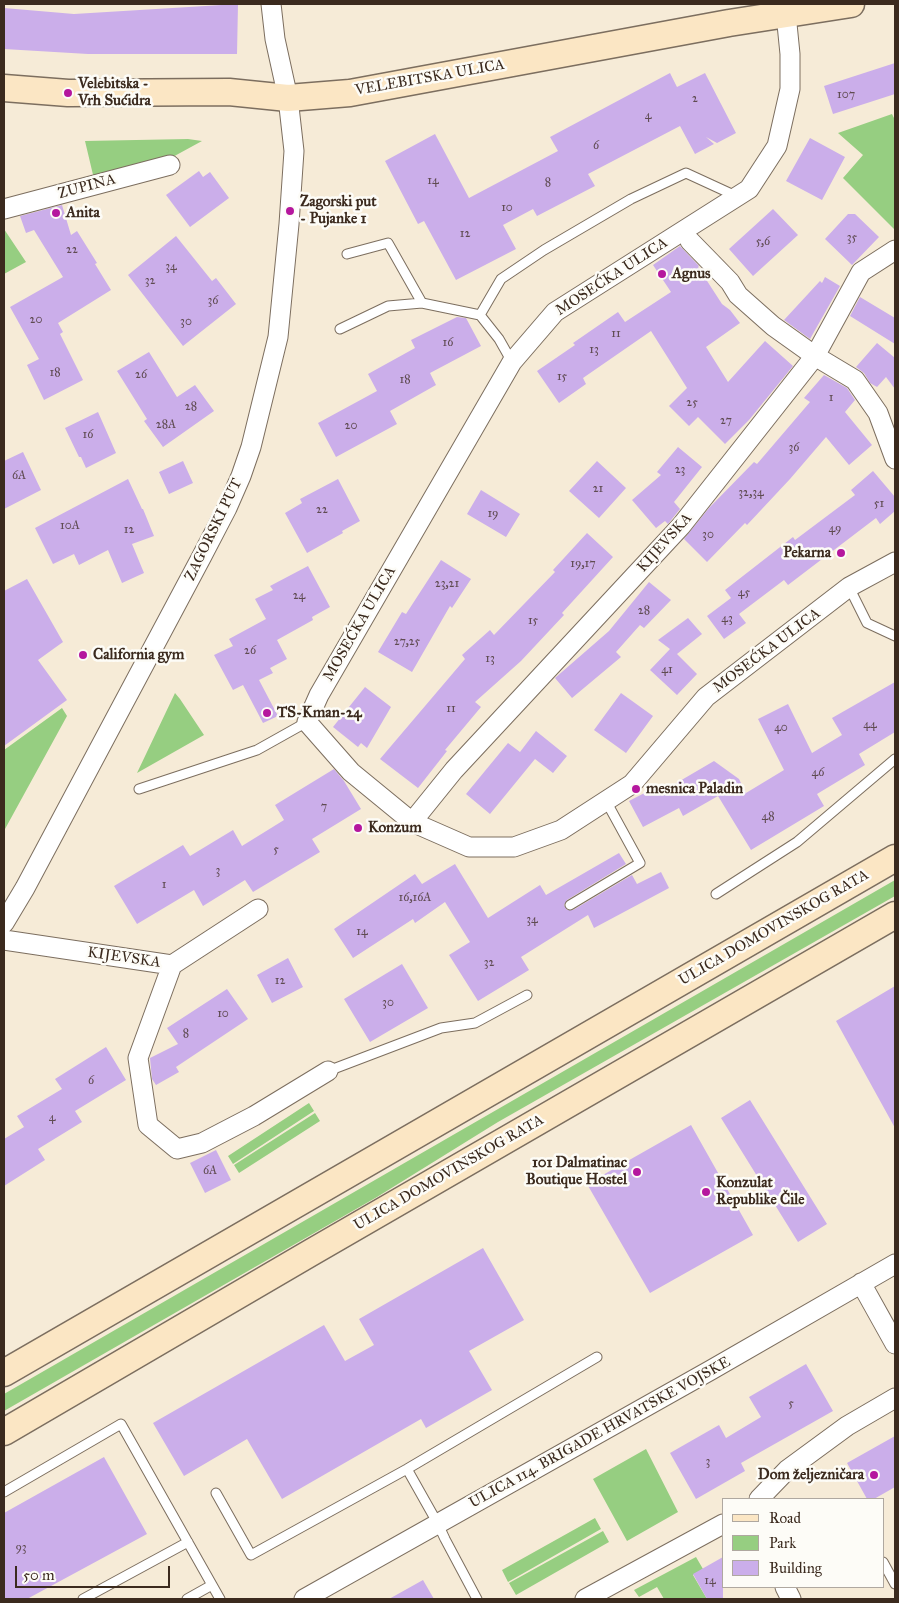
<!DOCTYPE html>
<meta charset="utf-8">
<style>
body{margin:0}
#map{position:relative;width:899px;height:1603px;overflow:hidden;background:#f6ebd7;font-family:"IM FELL Great Primer",serif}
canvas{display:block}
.frame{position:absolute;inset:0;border:5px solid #3b2a1e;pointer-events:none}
.legend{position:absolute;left:722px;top:1498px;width:162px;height:90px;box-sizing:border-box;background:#fdfcf7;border:1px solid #afa8a0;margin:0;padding:6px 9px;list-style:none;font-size:15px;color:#3b2a1e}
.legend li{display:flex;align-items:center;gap:10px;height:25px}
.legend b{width:25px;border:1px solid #afa8a0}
.scale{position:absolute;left:15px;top:1566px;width:155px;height:22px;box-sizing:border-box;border:2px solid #3b2a1e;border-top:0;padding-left:6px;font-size:15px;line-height:18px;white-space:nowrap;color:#3b2a1e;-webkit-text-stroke:4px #fdfcf7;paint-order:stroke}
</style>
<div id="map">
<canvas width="899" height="1603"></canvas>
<div class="frame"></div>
<ul class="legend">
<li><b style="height:6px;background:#fbe6c4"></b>Road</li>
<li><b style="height:14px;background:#96ce81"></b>Park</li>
<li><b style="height:14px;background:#cbaeea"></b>Building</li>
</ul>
<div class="scale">50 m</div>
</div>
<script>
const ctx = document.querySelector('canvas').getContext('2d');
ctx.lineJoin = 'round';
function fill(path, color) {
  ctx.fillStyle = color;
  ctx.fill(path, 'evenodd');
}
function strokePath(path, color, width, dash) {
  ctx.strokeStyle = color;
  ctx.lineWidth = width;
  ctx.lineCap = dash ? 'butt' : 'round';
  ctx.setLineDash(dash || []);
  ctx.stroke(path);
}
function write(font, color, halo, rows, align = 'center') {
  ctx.font = font + ' "IM FELL Great Primer",serif';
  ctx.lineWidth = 5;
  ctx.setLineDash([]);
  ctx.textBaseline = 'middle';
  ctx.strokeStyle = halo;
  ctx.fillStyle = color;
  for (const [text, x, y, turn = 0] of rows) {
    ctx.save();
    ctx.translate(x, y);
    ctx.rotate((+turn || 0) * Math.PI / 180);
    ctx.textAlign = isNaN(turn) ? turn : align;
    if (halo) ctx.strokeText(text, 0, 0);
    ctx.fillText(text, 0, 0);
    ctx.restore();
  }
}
const green = new Path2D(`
 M892,114L895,120V230L843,178L863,155L838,133Z
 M188,139L202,141L169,159L94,179L85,141Z
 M4,229L26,262L4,274Z
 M175,693L180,699L204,735L137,773Z
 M62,708L67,716L5,829L4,750Z
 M895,880V896L498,1122L377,1197L4,1411V1394Z
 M309,1103L314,1111L233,1164L228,1156Z
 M315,1113L320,1121L239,1173L234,1165Z
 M646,1449L678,1512L627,1541L593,1479Z
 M595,1518L601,1529L508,1582L502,1570Z
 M603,1531L609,1542L516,1595L509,1583Z
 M696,1557L703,1569L693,1575L707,1599H664L657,1587L639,1597L634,1590Z`);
const building = new Path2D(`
 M238,4L237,54H88L4,49V8L74,14Z
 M895,63V94L833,114L824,86Z
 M670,73L677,87L705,73L736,133L717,143L706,137L714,144L695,154L680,126L588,174L595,186L537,216L533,209L503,225L516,249L456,280L424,221L418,224L385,161L435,134L469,198L558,151L550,137Z
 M810,138L845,157L822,200L786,181Z
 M199,171L203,177L210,172L229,198L190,227L166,195Z
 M62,205L71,235L77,231L97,263L95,264L111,290L58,323L63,332L60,334L83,380L44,400L27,365L39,359L10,307L63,277L34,230L26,233L20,216Z
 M773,209L798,235L753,276L729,249Z
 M848,214H855L879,237L852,265L825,239Z
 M176,236L212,281L216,278L236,304L183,346L128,275Z
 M680,246L699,266L698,267L722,304L730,310L740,323L706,347L728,382L765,341L793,366L749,420L725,444L698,417L689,426L669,406L687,388L651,331L583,378L586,384L559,403L537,371L575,345L573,343L618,312L625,322L671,292L653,265Z
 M825,277L840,286L810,339L784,320L820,281L822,283Z
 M860,297L895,318V344L850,316Z
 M457,317L466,318L481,346L430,373L436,385L390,411L397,424L336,457L318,423L377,391L368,374L415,348L411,340Z
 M877,343L895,358V389L886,377L877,387L870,383L864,373L856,367Z
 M149,352L177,397L195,385L214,411L163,447L144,421L147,419L117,371Z
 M824,375L847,388L855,400L845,412L872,445L849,465L826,437L790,479L747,525L745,523L707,562L684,539L709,508L754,462L757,464L810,402L804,398Z
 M98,412L116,453L86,468L81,457H79L65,428Z
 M678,447L702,467L674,502L680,509L668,524L665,521L656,528L632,500L661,475L657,472Z
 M23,452L41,490L4,509V461Z
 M183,461L193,483L169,494L159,472Z
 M597,461L626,488L599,518L569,491Z
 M873,471L895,497V511L880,524L876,518L788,585L784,580L739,614L746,623L724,639L707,616L731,598L725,590L793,537L795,540L855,495L851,490Z
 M128,479L142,509H143L154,536L132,544L144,573L122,583L108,550L79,565L74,554L53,564L35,528Z
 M338,479L360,521L342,531L343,533L307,553L285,513L302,503L300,499Z
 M481,490L520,514L506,537L467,514Z
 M587,533L613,557L562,613L564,615L521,661L475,702L481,707L445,750L447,751L418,788L380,759L465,659L462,655L490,630L494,635L555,572L553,570Z
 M441,560L471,579L452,608L450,606L412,672L378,652L402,612L406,614Z
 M308,566L330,607L312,617L313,620L277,640L287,659L270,668L273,673L259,680L278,716L263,723L243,685L233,690L214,655L233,646L229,639L266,619L255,599L273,590L270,586Z
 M27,579L63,642L38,660L67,700L4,746V591Z
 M649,582L671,600L644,628L640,625L616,652L621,657L572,698L555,678L609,631Z
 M688,618L702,634L677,654L697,674L677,695L650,670L670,649L658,640Z
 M895,682V732L859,754L865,765L817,794L824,806L751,850L718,796L683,816L679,808L643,827L629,801L658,786L661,792L714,761L739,779L746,793L784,770L758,719L788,704L812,753L842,735L832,718Z
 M365,687L391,707L367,748L361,743L358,747L333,727Z
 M621,693L653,716L626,753L594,730Z
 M536,731L567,756L553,773L535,759L490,814L466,794L508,743L520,752Z
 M334,769L344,781L361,809L312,839L320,852L253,892L245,880L203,906L194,890L137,924L114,886L183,845L190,856L233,830L242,846L284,820L275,805Z
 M619,853L626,864L567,900L564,905L567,910H573L632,875L637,884L661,872L669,888L594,928L588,915L521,957L529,970L478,1001L449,955L470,942L445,902L415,923L413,919L353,958L334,929L415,874L422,884L455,864L488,918L540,885L546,895Z
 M288,958L303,987L272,1003L257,975Z
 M402,964L428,1008L370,1042L344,999Z
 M895,986V1128L836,1021Z
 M227,989L248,1019L176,1067L179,1072L156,1085L152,1079L150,1058L178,1044L167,1028Z
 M106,1047L126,1080L75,1111L82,1122L38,1149L45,1160L4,1186V1139L24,1127L17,1116L62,1089L55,1079Z
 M750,1100L827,1224L798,1242L721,1118Z
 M691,1125L753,1235L650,1293L587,1184Z
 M216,1150L231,1180L205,1193L190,1163Z
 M483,1248L524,1320L469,1351L492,1390L426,1428L421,1419L282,1499L247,1439L184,1476L153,1423L324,1325L345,1361L374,1345L359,1319Z
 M806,1364L833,1411L741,1463L745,1471L696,1499L670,1453L719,1425L726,1438L761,1417L749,1397Z
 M895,1436V1487L874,1499H867L847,1463Z
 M104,1457L147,1534L27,1599H4V1513Z
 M723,1557V1599H707L693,1574Z
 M423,1580L434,1599H389Z`);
const lane = new Path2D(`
 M347,254L388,243L422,303L480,315L499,339L512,362
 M480,315L501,279L544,250L631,199L686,173L736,196
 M340,329L388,306L422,303
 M849,587L867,623L895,636
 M139,789L257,750L307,722L304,721
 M716,894L797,842L895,759
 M570,905L640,863L606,801
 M328,1071L441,1028L475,1023L527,995
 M407,1469L438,1524L445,1539L477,1599
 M4,1492L121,1424L220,1599
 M216,1493L251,1555L407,1469L597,1357
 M883,1562L895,1584
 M83,1599L188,1542
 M187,1599L212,1585`);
const street = new Path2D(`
 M786,14L790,54V89L777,146L749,189L555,312L512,362L319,695L307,722L351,772L412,822L469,847H514L561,830L632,784L706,697L849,587L895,562
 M4,209L170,165
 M690,241L730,282L738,295L773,326L815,356L855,380L878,413L895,459
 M412,822L454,770L681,526L815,356L861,272L895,250
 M4,923L25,888L202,556L227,508L241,476L251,447L278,337L289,224L294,151L288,98L275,39L271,4
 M4,940L172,965L258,909
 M172,965L138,1058L148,1125L177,1149L202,1143L254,1116L328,1071
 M861,1283L895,1344
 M759,1499L787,1470L847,1426L895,1398
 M785,1587L791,1599
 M304,1599L711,1370L895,1264
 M585,1599L723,1524`);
const secondary = new Path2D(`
 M4,88L68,93L229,92L288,98L350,93L729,23L851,4
 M4,1373L895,858
 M4,1432L312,1252L895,915`);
const markers = [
 [68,93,5,"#b5179e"],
 [290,211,5,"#b5179e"],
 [56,213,5,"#b5179e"],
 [662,274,5,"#b5179e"],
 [841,553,5,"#b5179e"],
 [83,655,5,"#b5179e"],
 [267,713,5,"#b5179e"],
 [636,789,5,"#b5179e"],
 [358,828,5,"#b5179e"],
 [637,1172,5,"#b5179e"],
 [706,1192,5,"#b5179e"],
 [874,1475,5,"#b5179e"]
];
const numberNames = [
 ["107",846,95],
 ["2",695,99],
 ["4",648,116],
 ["6",596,146],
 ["14",433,181],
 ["8",548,183],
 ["10",507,208],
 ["12",465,234],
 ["35",852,238],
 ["5,6",763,242],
 ["22",72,250],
 ["34",171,267],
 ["32",150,281],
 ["36",213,301],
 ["20",36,320],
 ["30",186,322],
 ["11",616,334],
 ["16",448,343],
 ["13",594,350],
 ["18",55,373],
 ["26",141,375],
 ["15",562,377],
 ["18",405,380],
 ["1",831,398],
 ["25",692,403],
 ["28",191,407],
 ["27",726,421],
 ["28A",166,425],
 ["20",351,426],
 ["16",88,435],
 ["36",794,448],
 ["23",680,470],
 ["6A",19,476],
 ["21",598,489],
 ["32,34",751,493],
 ["51",879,504],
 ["22",322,510],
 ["19",493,514],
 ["10A",70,526],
 ["49",835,529],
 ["12",129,530],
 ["30",708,535],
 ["19,17",583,564],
 ["23,21",447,584],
 ["45",744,593],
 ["24",299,596],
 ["28",644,611],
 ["43",727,619],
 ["15",533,621],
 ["27,25",407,642],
 ["26",250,651],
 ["13",490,659],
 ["41",667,670],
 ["11",451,709],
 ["44",870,725],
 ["40",781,728],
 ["46",818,773],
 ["7",324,807],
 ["48",768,817],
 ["5",276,850],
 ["3",218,871],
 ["1",164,885],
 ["16,16A",415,898],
 ["34",532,920],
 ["14",362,932],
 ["32",489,963],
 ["12",280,981],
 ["30",388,1003],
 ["10",223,1014],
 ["8",186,1034],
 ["6",91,1081],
 ["4",52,1118],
 ["6A",210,1171],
 ["5",791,1404],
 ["3",708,1462],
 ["93",21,1548],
 ["14",710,1581]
];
const streetNames = [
 ["VELEBITSKA ULICA",430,78,-10],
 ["ZUPINA",87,187,-15],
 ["MOSEĆKA ULICA",612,277,-33],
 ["ZAGORSKI PUT",214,530,-64],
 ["KIJEVSKA",665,543,-48],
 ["MOSEĆKA ULICA",360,624,-60],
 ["MOSEĆKA ULICA",767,651,-37],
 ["ULICA DOMOVINSKOG RATA",774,928,-30],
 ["KIJEVSKA",124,958,8],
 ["ULICA DOMOVINSKOG RATA",449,1173,-30],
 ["ULICA 114. BRIGADE HRVATSKE VOJSKE",600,1433,-29]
];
const poiNames = [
 ["Velebitska -",78,84],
 ["Vrh Sućidra",78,101],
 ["Zagorski put",300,202],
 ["- Pujanke 1",300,219],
 ["Anita",66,213],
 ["Agnus",672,274],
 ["Pekarna",831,553,"right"],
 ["California gym",93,655],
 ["TS-Kman-24",277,713],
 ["mesnica Paladin",646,789],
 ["Konzum",368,828],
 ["101 Dalmatinac",627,1163,"right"],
 ["Boutique Hostel",627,1180,"right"],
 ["Konzulat",716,1183],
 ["Republike Čile",716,1200],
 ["Dom željezničara",864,1475,"right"]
];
fill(green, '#96ce81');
fill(building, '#cbaeea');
strokePath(lane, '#7c6e5f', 11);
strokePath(street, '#7c6e5f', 21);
strokePath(secondary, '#7c6e5f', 29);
strokePath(lane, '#fff', 9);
strokePath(street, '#fff', 19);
strokePath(secondary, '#fbe6c4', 26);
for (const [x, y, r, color] of markers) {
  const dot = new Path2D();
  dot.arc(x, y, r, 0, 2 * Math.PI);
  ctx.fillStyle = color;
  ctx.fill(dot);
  strokePath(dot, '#fdfcf7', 2);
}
write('12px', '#5f4b51', null, numberNames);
write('15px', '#3b2a1e', '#fdfcf7', streetNames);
write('bold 15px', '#3b2a1e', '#fdfcf7', poiNames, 'left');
</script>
